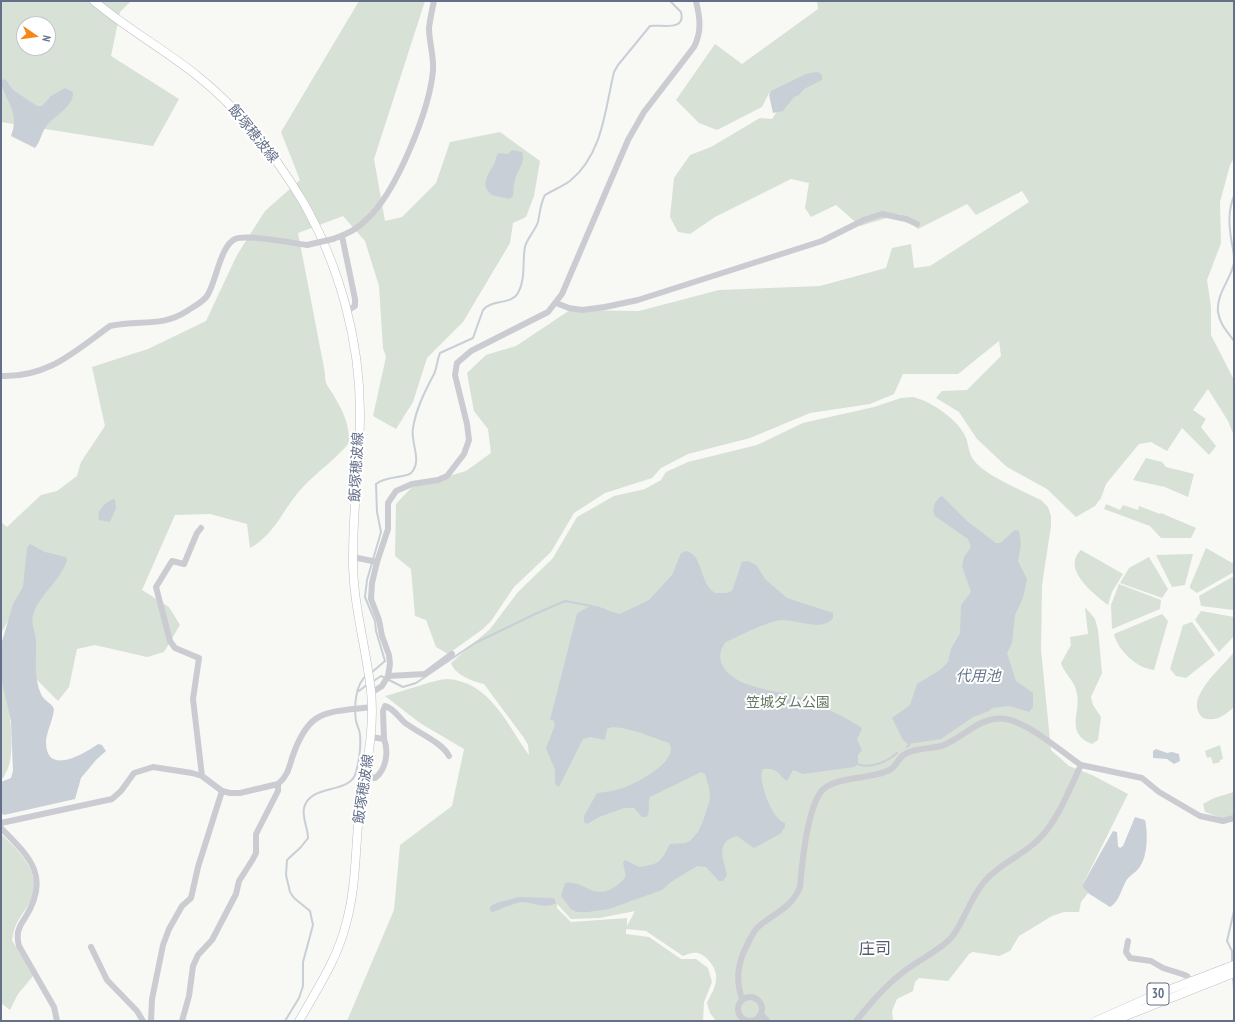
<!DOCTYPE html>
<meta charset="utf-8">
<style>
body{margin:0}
#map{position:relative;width:1235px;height:1022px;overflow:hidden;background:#f8f8f5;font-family:"PT Sans Narrow",sans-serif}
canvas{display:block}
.frame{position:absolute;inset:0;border:2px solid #646f89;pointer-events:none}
.north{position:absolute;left:16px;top:16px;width:40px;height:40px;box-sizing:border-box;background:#fff;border:1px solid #c1c5d0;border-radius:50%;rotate:103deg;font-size:11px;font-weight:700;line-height:16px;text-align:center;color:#646f89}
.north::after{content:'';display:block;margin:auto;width:14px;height:18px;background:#f58719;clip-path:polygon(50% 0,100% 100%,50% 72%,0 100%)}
</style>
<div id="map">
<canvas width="1235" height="1022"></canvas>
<div class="frame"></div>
<div class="north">N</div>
</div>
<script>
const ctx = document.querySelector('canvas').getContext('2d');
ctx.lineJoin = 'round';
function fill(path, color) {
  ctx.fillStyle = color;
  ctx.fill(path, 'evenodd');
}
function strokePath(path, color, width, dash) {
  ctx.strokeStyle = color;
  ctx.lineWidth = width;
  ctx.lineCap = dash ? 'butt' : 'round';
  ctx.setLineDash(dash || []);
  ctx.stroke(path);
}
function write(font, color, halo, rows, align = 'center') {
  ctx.font = font + ' "PT Sans Narrow","Noto Sans JP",sans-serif';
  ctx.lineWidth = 4;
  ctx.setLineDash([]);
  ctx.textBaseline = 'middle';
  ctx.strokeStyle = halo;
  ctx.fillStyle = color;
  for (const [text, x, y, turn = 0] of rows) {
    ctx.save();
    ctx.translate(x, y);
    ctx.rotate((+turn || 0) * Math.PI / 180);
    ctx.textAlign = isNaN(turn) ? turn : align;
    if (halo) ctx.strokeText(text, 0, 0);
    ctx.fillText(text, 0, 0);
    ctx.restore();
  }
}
const green = new Path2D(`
 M1,1H131L120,12L111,56L179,99L153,146L1,122ZM24,24H48V48H24Z
 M359,1H425L374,159L385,221L402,217L436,183L450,142L500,132L540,161L534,196L526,217L513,223L510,243L463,322L427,358L413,402L396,429L373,416L386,357L383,348L379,286L365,241L343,216L298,233L325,373C325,386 328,385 334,396C343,411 350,426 349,443C336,459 318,471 304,486C284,506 276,534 250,548L247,524L210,514L175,515L142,590L169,607L180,625L164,652L147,657L95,645L77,649L69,687L58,701L33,676L23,595L1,633V522L7,527L41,495L57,491L77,476L81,462L105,426L92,367L148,349L206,321L237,255L265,211L300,180L281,132Z
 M817,1H1234V158L1230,165L1220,202L1221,243L1207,280L1211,307V335L1234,380V436L1228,421L1208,389L1193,410L1206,419L1201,427L1216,446L1209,455L1182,428L1167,451L1151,442L1139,444L1106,484L1101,498L1095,506L1076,517L1047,489L1007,467L977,439L959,412L936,398L942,391L967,390L1001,356L999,341L958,374H903L894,394L870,404L810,413L750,438L688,454L661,468L652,478L605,493L574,513L551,552L514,587L491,621L483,629L448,654L436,647L426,620L415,616L411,569L395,556L396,504L412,487L466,471L491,453L488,429L474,411L467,373L486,355L516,346L570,310L639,311L719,290L820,286L886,268L892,248L911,244L914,268L930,266L1029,202L1022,191L976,215L967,204L918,229L900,214L860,226L836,205L811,217L805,208L809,183L791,179L715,217L690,234L678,232L670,217L674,178L690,155L711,147L760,118L772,119L778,110L802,84L769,93L762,107L717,130L699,123L676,100L715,44L742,64L818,9Z
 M913,397C931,401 959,420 966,438C969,447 969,456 976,463C989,477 1023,491 1041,500L1048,507L1051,516V526L1042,585L1041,650L1051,750L1069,766L1092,775L1128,794L1082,886L1088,893L1081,902L1079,912H1064L1052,916L1019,936L1010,951L999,956L973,952L969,954L948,981L919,978L915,982L913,991L897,999L892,1011L893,1021H716L710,1013L707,1003C710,996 715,989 716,980C718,970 708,956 698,953C693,952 688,954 683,956L646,931L626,929V934L649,937L681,959H696L708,968L712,982L704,1002L703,1021H347L394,910L400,845L452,806L464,749L420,723L385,696C398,693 437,679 447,679C490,681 508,726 529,755L528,745L524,738L484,684C472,681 455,675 451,663L490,629L518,592L553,558L577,517L614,496L645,489L661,480L666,472L688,462L757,445L803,423L874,407L901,398ZM557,904L571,919L600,918L635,911L627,926V918L571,922L557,908Z
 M1146,458L1162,462L1166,467L1194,474L1188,497L1165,487L1133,480Z
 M1106,504L1120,510L1123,505L1138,510L1139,506L1160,514L1161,513L1196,528L1191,538H1161L1150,526L1104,509Z
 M1206,548L1234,564V572L1197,593L1190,588V586Z
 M1081,550L1123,574L1112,592L1108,605C1094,594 1061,569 1081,550Z
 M1193,554L1185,585L1172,587L1156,555Z
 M1149,557L1168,589L1162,598L1120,583L1129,568Z
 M1234,576V610L1201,606L1199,596Z
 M1119,584L1161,600L1160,609L1112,629L1111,605Z
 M1085,607L1095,619L1098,630L1102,673L1091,697L1093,705L1101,717L1098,740L1092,744C1063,732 1083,712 1076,690C1073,679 1064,673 1061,663L1071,645L1070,637L1088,634Z
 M1201,611L1234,617V636L1219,652L1195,620Z
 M1162,614L1168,621L1154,670C1137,668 1118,651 1114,634Z
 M1192,622L1215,655L1186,678L1176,676L1170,669L1183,625Z
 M1234,652V707C1225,715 1217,722 1203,718C1182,699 1223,667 1234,652Z
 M1,668C7,692 15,737 10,761C9,767 6,773 3,778L1,779Z
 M1220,745L1223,759L1220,760V762L1213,764L1211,757L1207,758L1205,751Z
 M1234,792V820L1231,822L1205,812L1203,804L1214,798Z
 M1,834C18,850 41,871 32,897C28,908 20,915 16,925C14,929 13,935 12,940L33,976L18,994L10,1010L1,1003Z`);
const water = new Path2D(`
 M816,72L820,73L822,76V80L804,89L799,95L794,97L783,111L773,113L769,95L771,91L806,74Z
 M3,79L6,80L13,90L37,106H42L51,96L65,88L73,92C74,105 57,115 48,124C41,132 41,141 35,148L11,136C20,114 7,103 1,83Z
 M512,150L522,152C526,163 517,170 515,180C513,185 514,191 513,196L509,199L492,195C479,185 489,174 494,164C497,159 495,156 499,153L508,154Z
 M942,496L968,522L996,543H1000L1015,530L1019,531L1021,544L1018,561L1027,579L1023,598L1015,615L1012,643L1007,653L1016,681L1033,693V707L1029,712L1010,706L992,708L989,711L973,717L941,739L908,744L903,740L892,718L910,705L917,684L940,670L948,662L951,649L960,633L961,605L971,592L962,566L964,557L971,547L968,539L935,516C931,509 935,499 942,496Z
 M113,499L115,500L116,508L110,522L99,520C96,510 105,503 113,499Z
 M30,544L45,552L66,557L67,560C61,580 42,592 34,612C29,623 37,633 36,645C36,661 34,678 41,694C44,701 52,703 54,709C53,721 46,732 46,743C47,776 84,754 98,744L102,745L106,751L96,760L81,778L75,799L4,815L1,813V782L11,778L13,771L11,721L1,678V645L13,604L23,587L27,548Z
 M686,551C704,555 699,584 715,593H726L732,591L742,562L748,561L757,566L765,579L787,598L833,613V618C822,632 798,620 783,620C770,620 739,636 726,642C721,648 719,654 721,662C730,689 779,690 802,698C822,706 841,715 859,726L862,729L857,739L862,750L858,755V764L854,767L803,774L793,770L787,781C778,775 778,767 763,769C757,779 772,820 785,823V827L780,834L754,848L737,836C714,842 724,859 727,875L723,881H719L706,867L697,866L671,882L662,890L609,909L588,912H577L571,909L561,896L565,883C583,879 591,899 611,889C617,886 623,881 626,876L623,863L625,860L639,867C661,864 660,862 670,844L685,843L690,841L698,832L703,821L710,799L709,787L705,774L701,772L650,797C647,804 651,810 647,817H642L634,808H624L599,817L587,824L584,822V816L597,793C608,792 618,790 628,786C640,781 680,760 669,743C656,739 617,722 607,729L605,740L590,737L583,739L559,787L555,784V770L546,748L555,725L554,721L550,720L577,614C597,598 600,610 620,614L649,600L672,575L681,553Z
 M1156,749L1167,753L1172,752L1179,754L1180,761L1174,764L1167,759L1153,758V751Z
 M1135,817L1145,820C1148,833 1148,857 1139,868C1135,873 1129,876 1126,881C1121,890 1119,902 1110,907L1088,893L1082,886L1113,831L1117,832L1118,846L1120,848L1123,846Z
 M518,897L554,898L556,903C546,910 533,902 522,902C517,902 498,910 493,912L490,911V907C498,900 509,901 518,897Z`);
const stream = new Path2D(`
 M1234,196C1228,210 1229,224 1231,238C1232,246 1235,255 1234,263C1231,279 1216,294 1218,312C1220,325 1227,331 1234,341
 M371,673L385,661L376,631L375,621L365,597L367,580L381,532L377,512L376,484C385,476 406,478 411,473C423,461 410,442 413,428C416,409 425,391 434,374C437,368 437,360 440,353L473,338L483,310C492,299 511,305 518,293C526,279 522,262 525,247C527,238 535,231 538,222C540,213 540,204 545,195C553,190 564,186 571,180C603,153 605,109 614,72L618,65L650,26C661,24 686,32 681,12L670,1
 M372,682L381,676L403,687L416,683L475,643L535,614L565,601L592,606
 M359,691L368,684
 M907,747L910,744
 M857,764C870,769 887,762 897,753
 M1232,964V951L1227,941L1234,911
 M1233,976L1234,989
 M285,1021L299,998L303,986V962L313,925L310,911L294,898L290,892L286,875L287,860L301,847L308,838C308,828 302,818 304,808C310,783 351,795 356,772C359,761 361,747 360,735C360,730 357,726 356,721C354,707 355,684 367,675
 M1233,1021L1234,1019`);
const minor = new Path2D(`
 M342,236L355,299V306L347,311
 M333,239C345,235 359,228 367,219C396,193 430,109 433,70C434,56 429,42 429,28C430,19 432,10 434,1
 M556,303L569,308L582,310L605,307L638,300L822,241L864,220L882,214L906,219L917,224
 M1,376C48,378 75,351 110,326C139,319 161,328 187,311C193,307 203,302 207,296C216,283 220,246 235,239C247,234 292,243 307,245
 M201,528L197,533L184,564L172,561L156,587L170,641L175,648L199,658L193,699L202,776
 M353,557L377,562L388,529V503L396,491L412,484L438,480L447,476L464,454L469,440L467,424L455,375L457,363L471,351L548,312L562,294L628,140L644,112L694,47C702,31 700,18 696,1
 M377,562L372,583L371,599L379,620L382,636L389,655L390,664L388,676
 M371,693L382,686L388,676L425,674L452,654
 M384,739L383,711L385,706C393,708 398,716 404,722C416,732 442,742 449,756
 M365,777L375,778C386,770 389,752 384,739L371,737
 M1,823L112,799L121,791L134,773L153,767L192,773L202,776L222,791L230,793H240L278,784C287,777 289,768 292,758C309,708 325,713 372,707
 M1,828C30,857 51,877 25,918C18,928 16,934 19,946L54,1007L57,1021
 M1128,941L1126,952L1130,958L1151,961L1163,968L1182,974L1187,976L1193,985
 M91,947L107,980L137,1011L143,1021
 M738 1009a12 12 0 1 1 24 0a12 12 0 1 1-24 0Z
 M742,999C735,978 738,962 748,943C751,937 754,931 758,927C774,913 792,908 800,887C802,863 807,812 820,793C832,775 875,780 891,769C897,765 899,757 905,754C915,748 930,749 941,746C963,739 979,715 1006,719C1029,723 1062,752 1081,765
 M761,1014L767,1021
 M151,1021L152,999L163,945L169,929L182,906L191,898L198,867L222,791
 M182,1021L189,996L193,966L198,955L212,940L236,894L239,881L253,859L256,853V834L278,791V784
 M856,1021C870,1004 884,987 902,973C917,961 935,953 949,940C962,928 970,897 985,881C1000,863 1024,855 1040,838C1059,818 1069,790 1081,765L1142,778L1159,792L1200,816L1223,821L1234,818`);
const major = new Path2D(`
 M94,1C127,29 166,50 200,78C242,112 274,154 302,200C340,266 361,343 360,419C359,464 353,510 353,556C352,601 366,646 371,691C375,730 366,767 360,805C355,844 357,885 346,924C337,960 317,989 299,1021
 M1096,1021L1150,997L1234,965
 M1113,1021L1234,973`);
const minorBridge = new Path2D(`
 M307,245L333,239`);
const shields = [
 [1158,994,22]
];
const shieldNames = [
 ["30",1158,994]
];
const streetNames = [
 ["飯塚穂波線",253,134,51],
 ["飯塚穂波線",357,467,-87],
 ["飯塚穂波線",364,789,-82]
];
const parkNames = [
 ["笠城ダム公園",788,703]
];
const waterNames = [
 ["代用池",978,677]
];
const quarterNames = [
 ["庄司",875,949]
];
fill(green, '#d7e1d6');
fill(water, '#c8cfd6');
strokePath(stream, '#c8cfd6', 2);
strokePath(major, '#bdbfc4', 9);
strokePath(minor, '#caccd1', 6);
strokePath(major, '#fff', 8);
strokePath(minorBridge, '#caccd1', 6);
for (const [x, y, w] of shields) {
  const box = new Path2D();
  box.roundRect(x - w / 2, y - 11, w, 22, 3);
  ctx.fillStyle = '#fff';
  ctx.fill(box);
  strokePath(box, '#646f89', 1);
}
write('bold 13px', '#646f89', null, shieldNames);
write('14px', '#646f89', '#fff', streetNames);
write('14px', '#607a62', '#fff', parkNames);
write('italic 15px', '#65778c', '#fff', waterNames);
write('16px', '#535b6e', '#fff', quarterNames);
</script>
